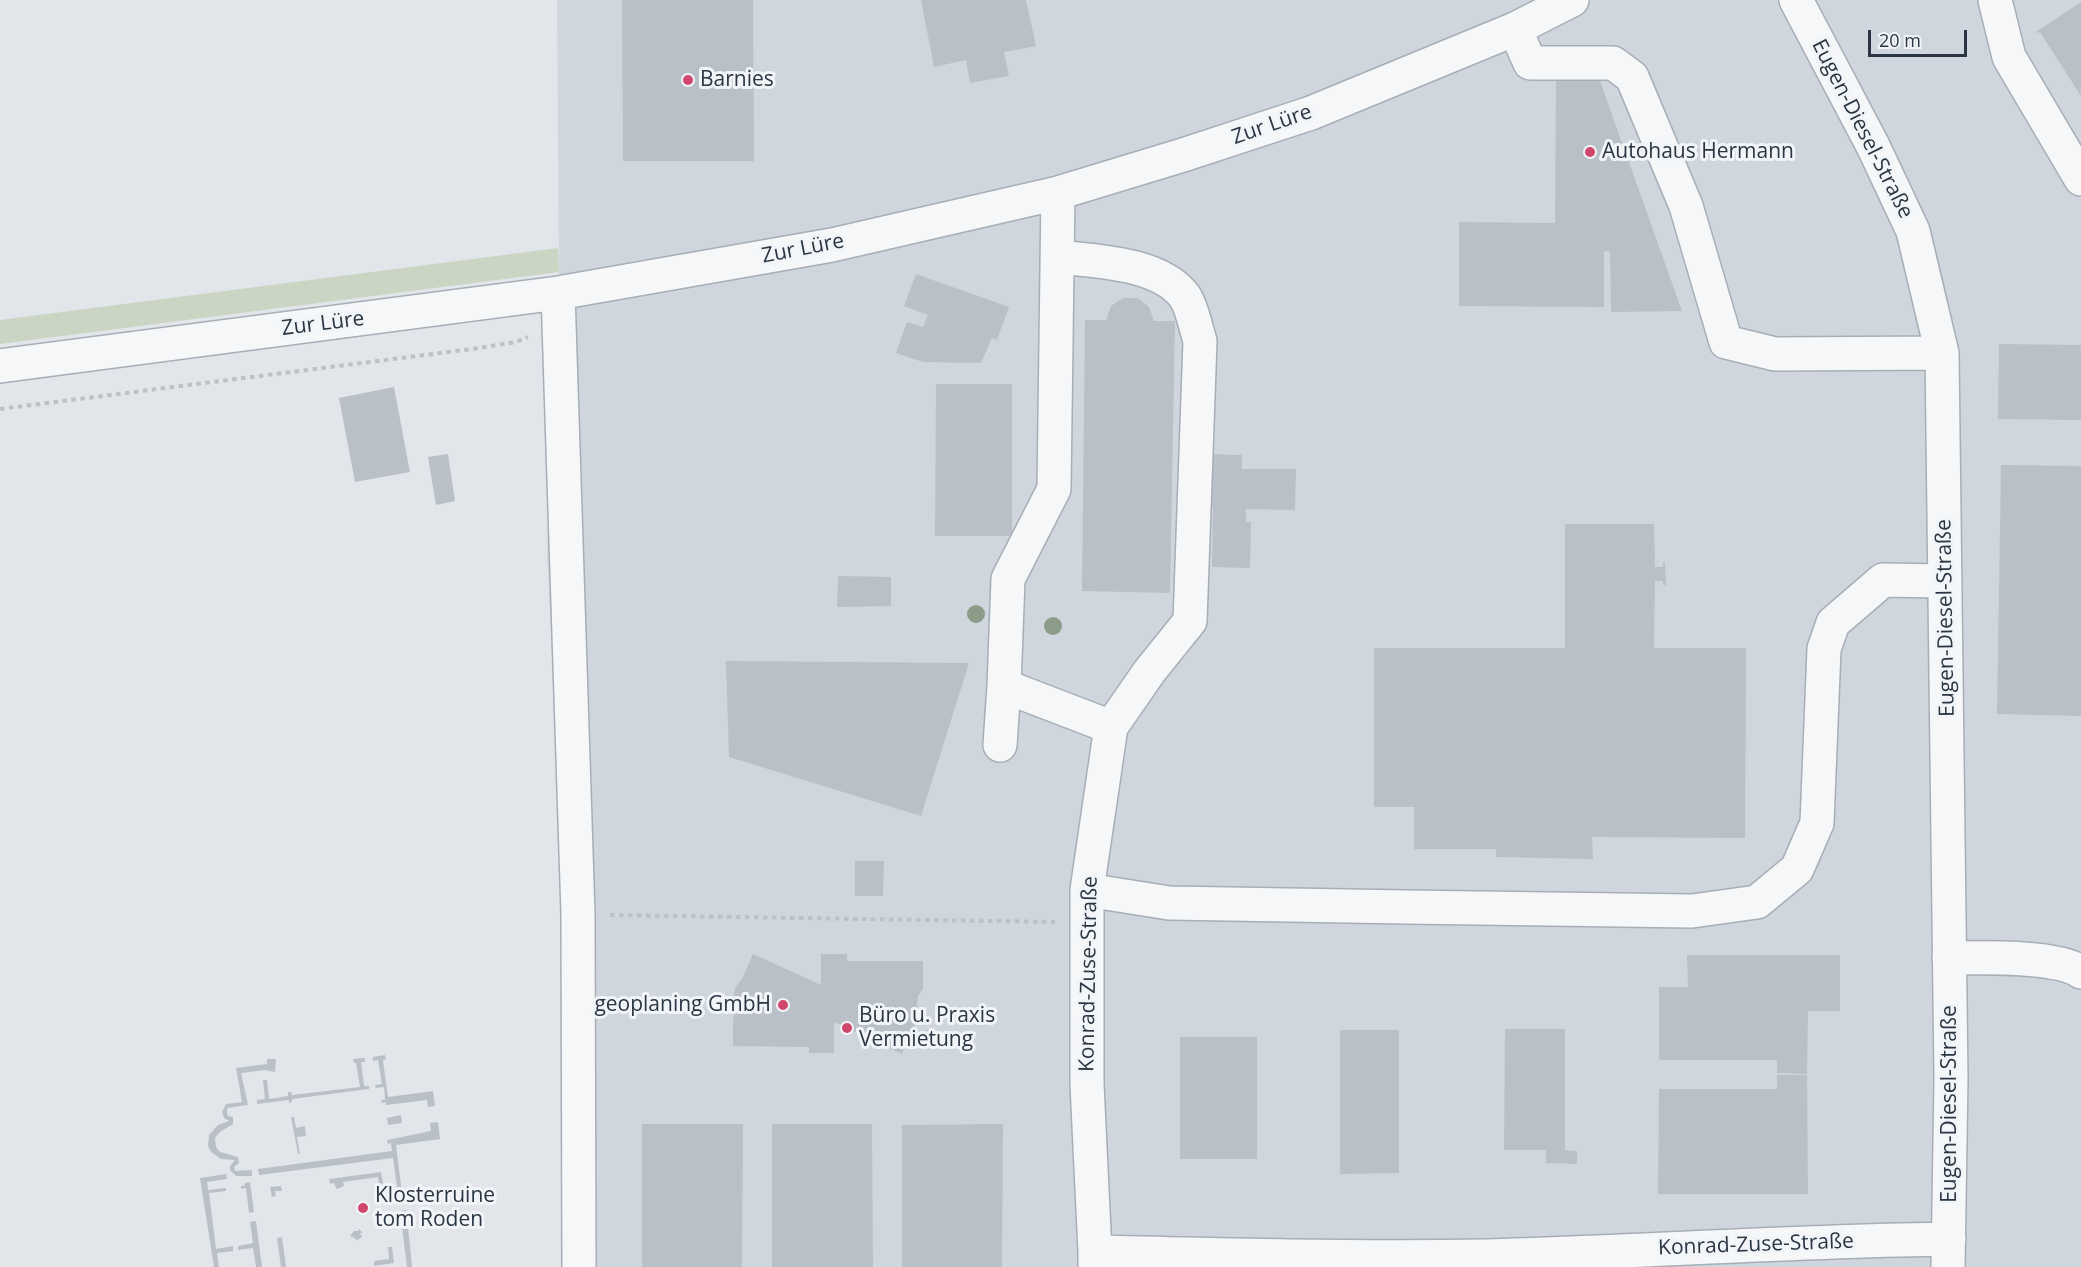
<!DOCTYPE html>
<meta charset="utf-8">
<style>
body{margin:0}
#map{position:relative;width:2081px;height:1267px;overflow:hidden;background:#e2e6eb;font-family:"Open Sans",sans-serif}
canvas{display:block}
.scale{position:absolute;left:1868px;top:30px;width:99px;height:27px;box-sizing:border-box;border:3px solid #2a3643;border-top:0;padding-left:8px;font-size:18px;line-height:21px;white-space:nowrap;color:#2a3643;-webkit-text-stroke:4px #f2f5f8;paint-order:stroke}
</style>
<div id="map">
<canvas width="2081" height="1267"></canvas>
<div class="scale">20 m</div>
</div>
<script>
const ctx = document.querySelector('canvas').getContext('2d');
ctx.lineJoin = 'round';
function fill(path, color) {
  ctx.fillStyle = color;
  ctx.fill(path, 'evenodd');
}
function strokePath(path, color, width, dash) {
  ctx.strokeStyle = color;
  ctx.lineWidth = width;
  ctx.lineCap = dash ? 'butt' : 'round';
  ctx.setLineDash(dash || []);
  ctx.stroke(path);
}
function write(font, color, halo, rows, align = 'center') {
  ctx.font = font + ' "Open Sans",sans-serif';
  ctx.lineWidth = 6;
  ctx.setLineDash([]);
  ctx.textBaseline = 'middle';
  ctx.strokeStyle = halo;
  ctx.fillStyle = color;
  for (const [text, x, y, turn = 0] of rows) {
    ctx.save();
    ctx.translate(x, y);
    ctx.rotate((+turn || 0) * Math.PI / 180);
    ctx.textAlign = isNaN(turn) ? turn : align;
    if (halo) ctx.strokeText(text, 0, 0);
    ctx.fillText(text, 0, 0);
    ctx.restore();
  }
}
const built = new Path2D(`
 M557,0H2081V1267H571L568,1005L547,548L559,272Z`);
const green = new Path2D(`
 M558,248L559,272L0,344V320Z`);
const building = new Path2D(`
 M622,0H753L754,161H623Z
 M921,0H1026L1036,46L1004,52L1009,76L970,83L966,60L934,67Z
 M2081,2V96L2040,32L2037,33L2036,32Z
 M1556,81H1600L1682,311L1611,312L1610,252L1604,251V307L1459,306V222L1555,223Z
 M916,274L1009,307L997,340L992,338L981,363L923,362L896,353L907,322L923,327L928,315L904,306Z
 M1123,298H1138L1149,307L1154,321H1175L1170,593L1082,591L1085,320H1106L1111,306Z
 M1999,344L2081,345V420L1998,419Z
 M936,384H1012V536H935Z
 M394,387L410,472L355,482L339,398Z
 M448,454L455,501L436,505L428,457Z
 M1210,454L1242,455V469H1296L1295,510L1246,509V522H1251L1250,568L1212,567L1213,508H1210Z
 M2001,465L2081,466V716L1997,714Z
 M1565,524H1654L1655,567H1663V563L1665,562L1666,585H1663V581H1655L1654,648H1746L1745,838L1592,837L1593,859L1496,857V849H1414V807H1374V648H1565Z
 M838,576L891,577V606L837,607Z
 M726,661L969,663L921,816L729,757Z
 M855,861H884L883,896H855Z
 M753,954L821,985V954H847V961H923V989L918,996L917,1005L920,1013L919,1021L913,1028L902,1054L834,1022V1053H809V1047L733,1046V1019L738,1002L734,994L736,986L742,979Z
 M1687,955H1840V1011H1808L1807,1074L1777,1073V1060H1659V987H1688Z
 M1505,1029H1565V1150L1577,1151V1164L1546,1163V1150H1504Z
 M1340,1030H1399V1173L1340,1174Z
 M1180,1037H1257V1159H1180Z
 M385,1055L386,1059L383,1060L388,1097L433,1091L435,1106L428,1107L427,1100L386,1105V1102L382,1103L381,1100H385L384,1087L376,1088L375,1085L382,1084L378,1060L373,1061V1057Z
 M365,1058V1062H361L364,1086H369V1089L292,1099V1102L289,1103V1100L257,1104V1100L265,1099L263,1080H267L269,1099L288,1096V1092H291L292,1095L360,1087L356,1063H354L353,1059Z
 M267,1059H276L275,1072L265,1070L241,1073L248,1105L227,1108V1113L228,1116L233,1117V1124L220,1132L215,1138L216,1147L220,1152L238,1157L239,1163L234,1167L235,1171L252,1170V1176H236L230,1170V1166L235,1160L221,1159L211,1152L208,1146L209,1135L218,1125L229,1121L224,1118L222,1112L226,1104L242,1102L236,1068L267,1064Z
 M1777,1075H1807L1808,1194H1658L1659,1089H1777Z
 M401,1115L402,1123L388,1125L387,1118Z
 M291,1117H294L296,1128L305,1126L306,1136L297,1137L300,1154H298Z
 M438,1122L440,1139L396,1145L402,1193H398L393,1158L259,1175L258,1169L392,1151L391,1143L388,1144L387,1140L431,1131L430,1123Z
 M642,1124H743L742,1267H642Z
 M772,1124H872L873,1267H772Z
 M1003,1124L1002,1267H902V1125Z
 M381,1172L383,1184L379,1185L378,1177L343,1182L344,1186L337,1189V1187V1190L334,1183L330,1184L329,1179Z
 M226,1174L227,1179L207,1182L208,1190L226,1188V1191L209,1193L216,1249L233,1246V1251L217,1253L219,1267H214L200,1178Z
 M250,1182L254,1212L249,1213L246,1188L241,1189V1186H244L245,1183Z
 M281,1186L282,1191H275L276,1196L272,1197L270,1187Z
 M406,1210L410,1246L412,1267H407L400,1211Z
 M256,1221L262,1267H256L253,1248L238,1250V1246L253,1243L250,1222Z
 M359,1229L363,1233H360L362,1237L356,1241V1239L350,1236L354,1231H358Z
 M282,1237L286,1267H281L277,1238Z
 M388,1247H392L394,1263L374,1266V1261L389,1259Z`);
const path = new Path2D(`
 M0,409L472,349L516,342L528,337
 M610,915L1055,922`);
const minor = new Path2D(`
 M1796,0L1873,146L1913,231L1942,353L1951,1079L1948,1267
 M1995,0L2009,57L2081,179
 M1515,29L1530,63H1613L1632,77L1686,206L1726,342L1775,354L1942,353
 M1058,257C1096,261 1161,263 1185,297C1192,307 1196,329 1200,341L1190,621L1149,672L1111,727L1087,890V1084L1095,1252
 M558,293L578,914L579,1267
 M0,366L558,293L832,245L1058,193L1183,155L1311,113L1515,29L1572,0
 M1004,686L1008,579L1054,489L1058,193
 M1000,745L1004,686L1111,727
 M1087,890L1169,903L1407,907L1692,911L1757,902L1797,869L1817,823L1824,649L1833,623L1883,580L1945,581
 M1949,958C1980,958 2057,955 2081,972
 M1095,1267V1252C1225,1255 1355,1258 1486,1256C1640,1252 1795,1241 1949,1239`);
const trees = [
 [976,614],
 [1053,626]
];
const markers = [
 [688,80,6,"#d0476b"],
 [1590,152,6,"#d0476b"],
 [783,1005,6,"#d0476b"],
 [847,1028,6,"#d0476b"],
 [363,1208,6,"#d0476b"]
];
const poiNames = [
 ["Barnies",700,80],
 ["Autohaus Hermann",1602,152],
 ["geoplaning GmbH",771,1005,"right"],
 ["Büro u. Praxis",859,1016],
 ["Vermietung",859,1040],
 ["Klosterruine",375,1196],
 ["tom Roden",375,1220]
];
const streetNames = [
 ["Zur Lüre",1272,125,-19],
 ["Eugen-Diesel-Straße",1862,129,63],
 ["Zur Lüre",803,249,-11],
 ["Zur Lüre",323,324,-7],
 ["Eugen-Diesel-Straße",1946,618,-91],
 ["Konrad-Zuse-Straße",1089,974,-89],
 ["Eugen-Diesel-Straße",1950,1104,-90],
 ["Konrad-Zuse-Straße",1756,1245,-2]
];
fill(built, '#d0d6dd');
fill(green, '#cad5c3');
fill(building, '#b9c0c8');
strokePath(minor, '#a7aeb5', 36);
strokePath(path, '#bcc1c6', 4, [4.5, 4.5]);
strokePath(minor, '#f5f7f9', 33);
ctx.fillStyle = '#8b9c88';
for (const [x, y] of trees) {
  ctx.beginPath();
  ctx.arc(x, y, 9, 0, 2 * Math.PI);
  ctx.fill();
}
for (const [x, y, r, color] of markers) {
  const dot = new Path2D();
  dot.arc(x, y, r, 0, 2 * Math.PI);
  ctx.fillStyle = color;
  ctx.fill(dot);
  strokePath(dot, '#f2f5f8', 2);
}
write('21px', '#2a3643', '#f2f5f8', poiNames, 'left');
write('21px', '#2a3643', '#f2f5f8', streetNames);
</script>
